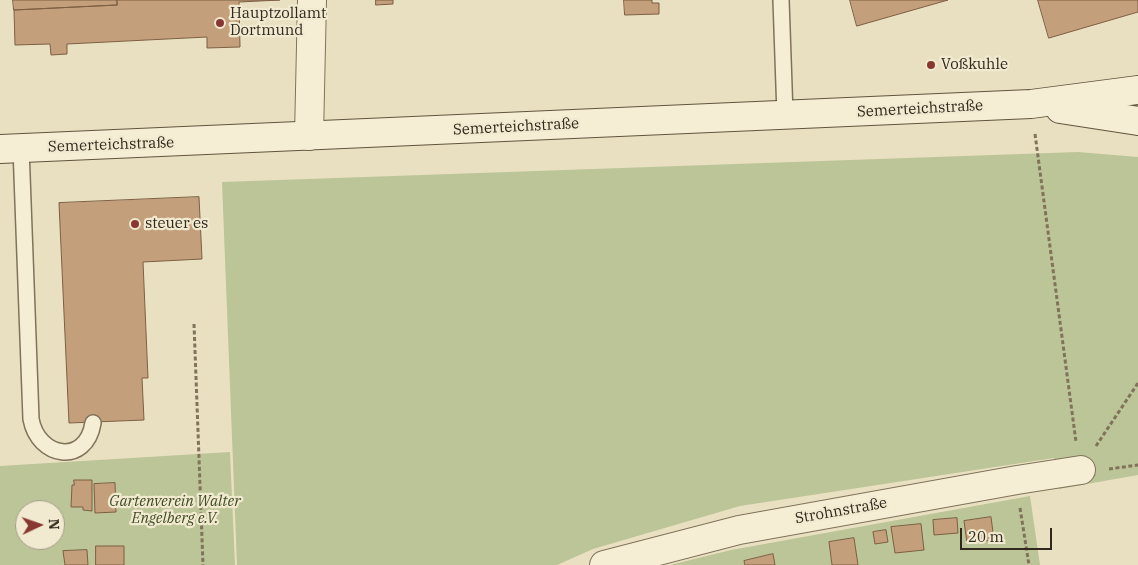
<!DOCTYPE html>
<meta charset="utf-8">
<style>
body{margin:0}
#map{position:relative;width:1138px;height:565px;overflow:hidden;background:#e9e0c2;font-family:"IBM Plex Serif",serif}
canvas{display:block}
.north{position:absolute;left:15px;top:500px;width:50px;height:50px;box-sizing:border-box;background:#f1ead0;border:1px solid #a59d89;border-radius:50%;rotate:87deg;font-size:14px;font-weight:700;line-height:20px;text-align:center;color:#32291e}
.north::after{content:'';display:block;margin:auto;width:18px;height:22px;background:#893831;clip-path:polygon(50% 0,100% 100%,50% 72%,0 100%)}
.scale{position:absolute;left:960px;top:528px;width:92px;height:22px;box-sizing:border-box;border:2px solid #32291e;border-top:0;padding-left:6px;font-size:15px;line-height:18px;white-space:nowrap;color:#32291e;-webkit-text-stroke:4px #f1ead0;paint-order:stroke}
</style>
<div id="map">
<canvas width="1138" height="565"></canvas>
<div class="north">N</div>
<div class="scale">20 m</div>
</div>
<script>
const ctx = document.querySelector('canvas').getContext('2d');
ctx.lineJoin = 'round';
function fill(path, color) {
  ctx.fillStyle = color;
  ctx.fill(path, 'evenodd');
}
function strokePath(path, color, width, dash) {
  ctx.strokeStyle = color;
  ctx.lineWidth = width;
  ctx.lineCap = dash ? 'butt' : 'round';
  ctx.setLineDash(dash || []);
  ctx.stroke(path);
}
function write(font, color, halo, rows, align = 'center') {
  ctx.font = font + ' "IBM Plex Serif",serif';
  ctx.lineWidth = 4.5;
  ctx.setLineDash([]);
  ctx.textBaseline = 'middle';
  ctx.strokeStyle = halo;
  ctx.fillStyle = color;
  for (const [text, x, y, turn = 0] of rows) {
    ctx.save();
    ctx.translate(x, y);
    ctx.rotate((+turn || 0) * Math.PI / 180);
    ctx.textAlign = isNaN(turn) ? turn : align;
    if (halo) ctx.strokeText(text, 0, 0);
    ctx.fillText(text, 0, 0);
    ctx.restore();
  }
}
const green = new Path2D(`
 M1078,152L1138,157V475L1059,489L1054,458L740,506L593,549L557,565H237L222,182Z
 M230,452L235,565H0V466ZM25,510H55V540H25Z
 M1030,496L1040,565H670L731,550Z`);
const building = new Path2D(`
 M13,0H117V5L14,10Z
 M117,0H280L239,2L240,47L207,48V37L67,44V54L51,55L50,44L15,45L14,10L117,5Z
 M376,0H393V4L376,5Z
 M624,0H652V3H659V14L625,15Z
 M850,0H948L857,26Z
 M1038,0H1138V12L1049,38Z
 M199,197L202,259L143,262L148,378H142L144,420L69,423L59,203Z
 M74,480H92V511L83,510V507H71L72,485H74Z
 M115,483L116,512L95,513L94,484Z
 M991,517L994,540L967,543L964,521Z
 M957,518L958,533L934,535L933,520Z
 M921,524L924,550L895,553L891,527Z
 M886,530L888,542L875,544L873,532Z
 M854,538L858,565H832L829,542Z
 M96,546H124V565H96Z
 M87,550L88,565H65L63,551Z
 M773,554L775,565H745L744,561Z`);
const path = new Path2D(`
 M1035,134L1076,442
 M194,324L203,565
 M1096,446L1138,383
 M1109,469L1138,465
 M1020,508L1029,565`);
const lane = new Path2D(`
 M781,0L785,115
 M21,148L31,419C38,458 86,466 93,423`);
const street = new Path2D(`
 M309,136L312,0
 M604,565L739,530L1017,480L1081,470`);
const secondary = new Path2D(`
 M1060,109L1138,121
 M0,149L1031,104L1138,90`);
const markers = [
 [220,23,5,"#893831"],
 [931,65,5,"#893831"],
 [135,224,5,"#893831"]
];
const poiNames = [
 ["Hauptzollamt",230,14],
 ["Dortmund",230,31],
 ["Voßkuhle",941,65],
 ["steuer es",145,224]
];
const streetNames = [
 ["Semerteichstraße",920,109,-3],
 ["Semerteichstraße",516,127,-3],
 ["Semerteichstraße",111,145,-2],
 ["Strohnstraße",841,511,-10]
];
const parkNames = [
 ["Gartenverein Walter",175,502],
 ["Engelberg e.V.",175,519]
];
fill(green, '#bcc597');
fill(building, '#c39f7b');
strokePath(building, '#7d5f43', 1);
strokePath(lane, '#80725b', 18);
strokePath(street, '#80725b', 30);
strokePath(secondary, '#62533e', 30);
strokePath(path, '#80725b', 3, [4, 2.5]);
strokePath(lane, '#f5eed4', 15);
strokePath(street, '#f5eed4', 28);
strokePath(secondary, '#f5eed4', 28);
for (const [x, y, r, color] of markers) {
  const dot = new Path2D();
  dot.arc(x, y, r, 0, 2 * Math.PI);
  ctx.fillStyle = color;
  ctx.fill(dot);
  strokePath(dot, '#f1ead0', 2);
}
write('15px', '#32291e', '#f1ead0', poiNames, 'left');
write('15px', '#32291e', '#f1ead0', streetNames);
write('italic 15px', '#3f4c26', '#f1ead0', parkNames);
</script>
